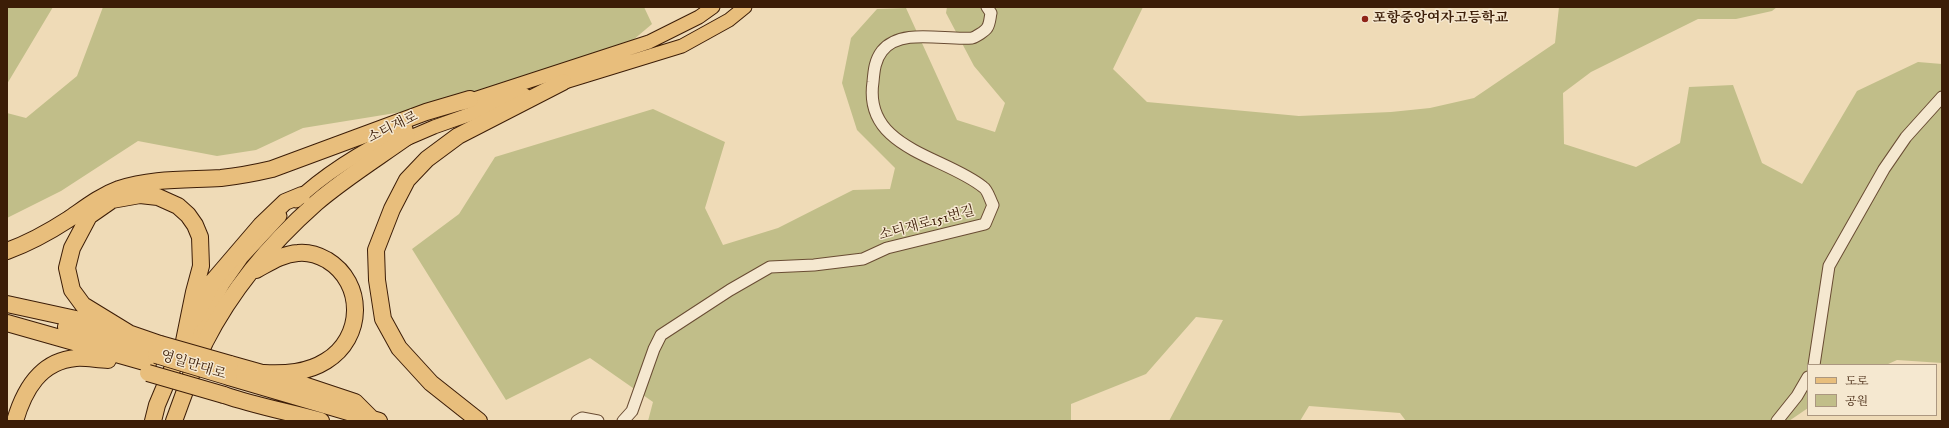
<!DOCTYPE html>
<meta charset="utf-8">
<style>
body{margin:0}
#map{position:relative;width:1949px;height:428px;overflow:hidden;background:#efdbb7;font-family:"IM FELL DW Pica","Noto Serif KR",serif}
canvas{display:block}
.frame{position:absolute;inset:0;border:8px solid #3c1d07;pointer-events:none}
.legend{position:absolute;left:1807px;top:364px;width:130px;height:52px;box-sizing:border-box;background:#f5e8d0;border:1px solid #ab9780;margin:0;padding:5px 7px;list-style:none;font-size:12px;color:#3c1d07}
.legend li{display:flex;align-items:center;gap:8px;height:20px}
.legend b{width:20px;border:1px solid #ab9780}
</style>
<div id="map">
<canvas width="1949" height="428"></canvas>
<div class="frame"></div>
<ul class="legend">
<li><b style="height:5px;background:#e8be7c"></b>도로</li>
<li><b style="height:11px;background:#c1be89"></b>공원</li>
</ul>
</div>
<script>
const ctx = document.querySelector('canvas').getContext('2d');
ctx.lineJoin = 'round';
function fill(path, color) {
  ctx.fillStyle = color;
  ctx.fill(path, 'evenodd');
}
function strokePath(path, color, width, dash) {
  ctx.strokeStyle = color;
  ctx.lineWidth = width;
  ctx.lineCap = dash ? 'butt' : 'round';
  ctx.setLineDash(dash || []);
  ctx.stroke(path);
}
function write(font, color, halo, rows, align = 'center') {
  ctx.font = font + ' "IM FELL DW Pica","Noto Serif KR",serif';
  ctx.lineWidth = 3;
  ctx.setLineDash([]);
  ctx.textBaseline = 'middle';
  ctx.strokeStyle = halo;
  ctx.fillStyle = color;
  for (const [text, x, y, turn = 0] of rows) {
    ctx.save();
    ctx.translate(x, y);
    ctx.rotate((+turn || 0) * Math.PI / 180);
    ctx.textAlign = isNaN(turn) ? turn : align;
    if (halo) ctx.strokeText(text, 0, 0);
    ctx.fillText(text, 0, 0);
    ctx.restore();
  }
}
const green = new Path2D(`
 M7,7H53L7,84Z
 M103,7H644L652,24L626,46L445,105L303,128L256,150L217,156L138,141L61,191L7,218V113L26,118L77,76Z
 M947,7H1143L1113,69L1147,102L1299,116L1391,112L1430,108L1474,98L1555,43L1559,7H1777L1772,11L1736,19H1698L1591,72L1563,93L1564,144L1636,167L1680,143L1689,87L1733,85L1762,163L1802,184L1857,91L1918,62L1942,64V363L1897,360L1886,365H1808V408L1789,421H1406L1400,413L1309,406L1300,421H1169L1223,320L1196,317L1146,374L1071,404V421H648L653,402L590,358L506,400L412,249L459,214L495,157L653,109L725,142L705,208L723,245L778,228L853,190L890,189L895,168L857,130L842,83L851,38L877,9L906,8L957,120L995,132L1005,103L974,66L946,13Z`);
const minor = new Path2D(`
 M1814,365L1829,266L1884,169L1906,137L1942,97
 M577,421L582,418L598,421
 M623,421L632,411L654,349L661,335L730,290L770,267L814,265L863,259L887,248L985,224L993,205C990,200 988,190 983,187C945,156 863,149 873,82C874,70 875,60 882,51C901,27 946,41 972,38C976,37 985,31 987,28C990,24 990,17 991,13L987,7
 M1777,421L1797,396L1808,377`);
const major = new Path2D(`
 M555,85L682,46L729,20L745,7
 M462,103L649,42L699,17L713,7
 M399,142L434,127L525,95
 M296,201C327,171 367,148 406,129
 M184,355L223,284L242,257L280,216`);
const highway = new Path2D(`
 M7,251C29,243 49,232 69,219C85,208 100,196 119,189C152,178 186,180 221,178C239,176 255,173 272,169L426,112L470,99
 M256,270C269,263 282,254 298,253C308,252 318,255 327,260C365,283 364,338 326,361C307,373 285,374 264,373
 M7,304L108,326L160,344
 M194,319L213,281L261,225L285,202L302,195
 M7,323L148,363
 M66,327L156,355
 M132,335L83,305L72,290L67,268L72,248L89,216L112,200L140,195L158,197L178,206L188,215L195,225L200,237L201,266L194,292L184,341
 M230,364L301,384L355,402L370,417
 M229,377L379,421
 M224,395C256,406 289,412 321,421
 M15,421C24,390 40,361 76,358C86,357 98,360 108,360
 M153,421L157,405L181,348
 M174,421C184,394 193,367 205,342C232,289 272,242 316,203C344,179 376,159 407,137
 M479,421L431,383L399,348L383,319L377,280L376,250L392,209L407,180L427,159L458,136L563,82`);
const highwayBridge = new Path2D(`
 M160,344L230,364
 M156,355L229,377
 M148,373L224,395`);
const markers = [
 [1365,19,4,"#8f2418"]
];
const poiNames = [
 ["포항중앙여자고등학교",1373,19]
];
const streetNames = [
 ["소티재로",393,128,-26],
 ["소티재로151번길",927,224,-15],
 ["영일만대로",193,366,17]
];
fill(green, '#c1be89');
strokePath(minor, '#694c33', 13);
strokePath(major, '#3c1d07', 15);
strokePath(highway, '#3c1d07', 18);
strokePath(minor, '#f5e8d0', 11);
strokePath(major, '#e8be7c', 13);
strokePath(highway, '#e8be7c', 16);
strokePath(highwayBridge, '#3c1d07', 18, []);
strokePath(highwayBridge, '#e8be7c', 16);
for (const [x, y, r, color] of markers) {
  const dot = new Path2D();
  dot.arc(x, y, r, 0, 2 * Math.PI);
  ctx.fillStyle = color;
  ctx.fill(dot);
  strokePath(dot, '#f5e8d0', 1.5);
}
write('bold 14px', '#3c1d07', '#f5e8d0', poiNames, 'left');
write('14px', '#3c1d07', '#f5e8d0', streetNames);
</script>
